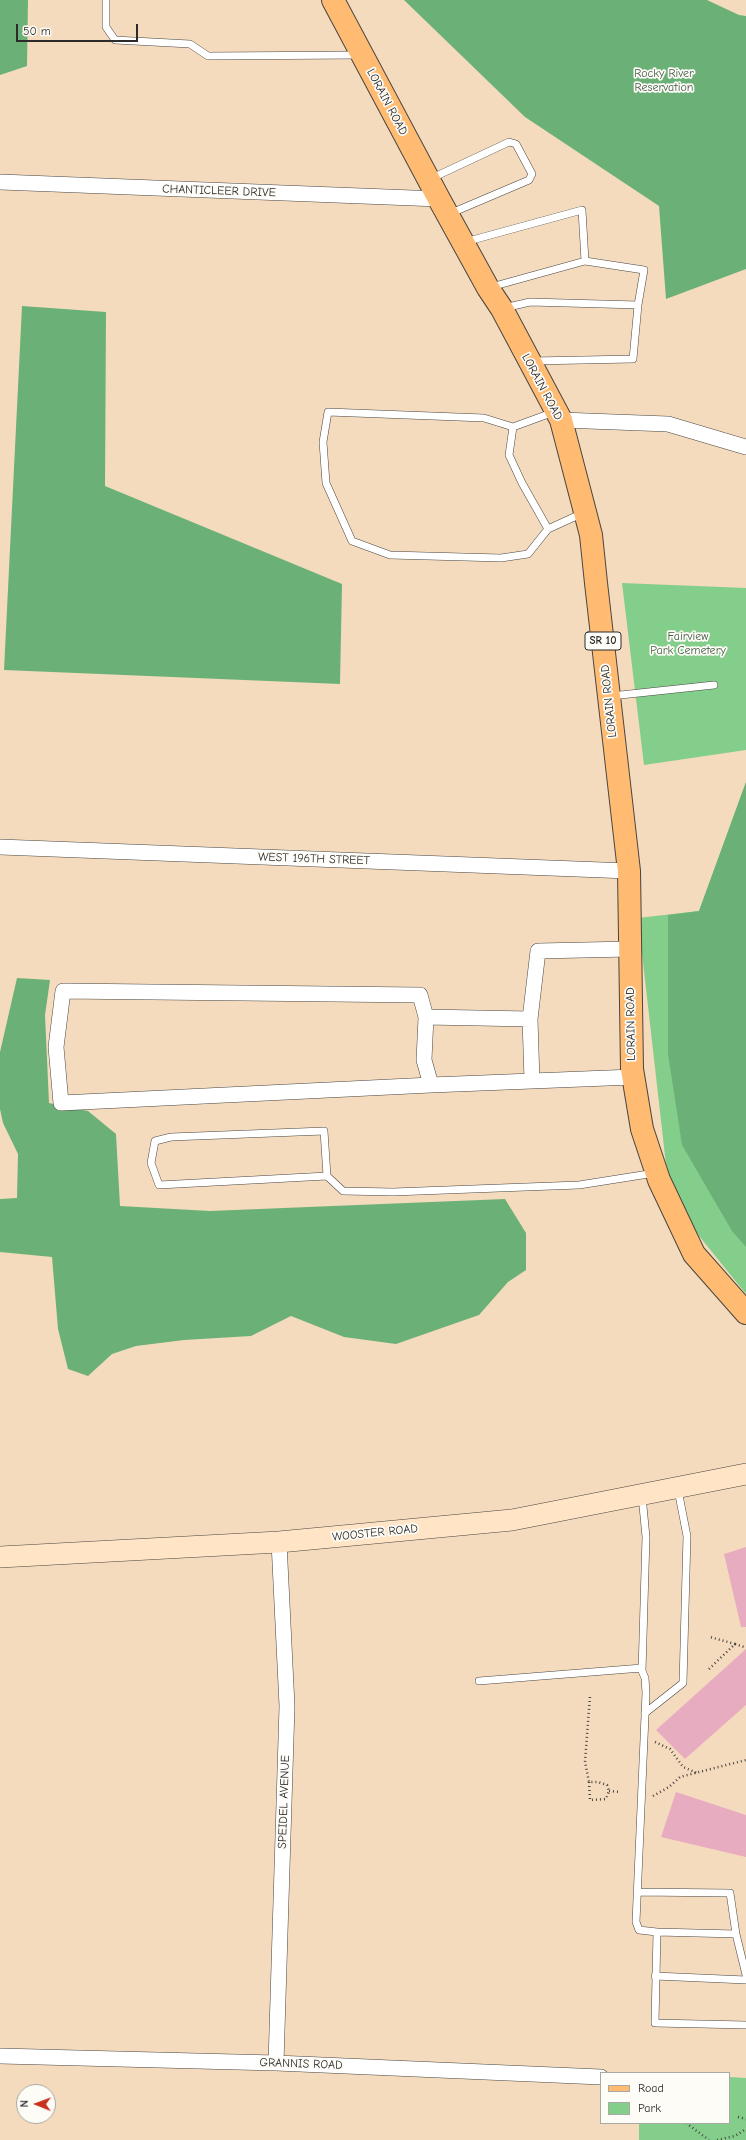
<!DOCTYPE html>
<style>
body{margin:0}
#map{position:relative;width:746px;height:2140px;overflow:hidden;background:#f4dbbe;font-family:"Comic Neue",sans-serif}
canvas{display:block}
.legend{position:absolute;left:600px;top:2072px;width:130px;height:52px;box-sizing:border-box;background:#fdfcf7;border:1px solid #a9a8a5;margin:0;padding:5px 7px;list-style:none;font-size:12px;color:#2b2b2b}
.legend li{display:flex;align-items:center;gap:8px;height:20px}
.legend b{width:20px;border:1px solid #a9a8a5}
.north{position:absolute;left:16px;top:2084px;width:40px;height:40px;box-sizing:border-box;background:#fdfcf7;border:1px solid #a9a8a5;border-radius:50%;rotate:271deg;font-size:11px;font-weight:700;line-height:16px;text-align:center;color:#2b2b2b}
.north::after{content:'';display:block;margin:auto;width:14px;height:18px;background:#c8321e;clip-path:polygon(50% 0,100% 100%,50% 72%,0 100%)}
.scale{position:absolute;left:16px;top:24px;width:122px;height:18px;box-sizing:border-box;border:2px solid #2b2b2b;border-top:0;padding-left:5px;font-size:12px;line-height:14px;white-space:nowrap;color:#2b2b2b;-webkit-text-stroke:3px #fdfcf7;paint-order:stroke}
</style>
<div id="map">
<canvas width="746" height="2140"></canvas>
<ul class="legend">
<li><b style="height:5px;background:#febb71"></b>Road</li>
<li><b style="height:11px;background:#84ce8b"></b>Park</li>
</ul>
<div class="north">N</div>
<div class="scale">50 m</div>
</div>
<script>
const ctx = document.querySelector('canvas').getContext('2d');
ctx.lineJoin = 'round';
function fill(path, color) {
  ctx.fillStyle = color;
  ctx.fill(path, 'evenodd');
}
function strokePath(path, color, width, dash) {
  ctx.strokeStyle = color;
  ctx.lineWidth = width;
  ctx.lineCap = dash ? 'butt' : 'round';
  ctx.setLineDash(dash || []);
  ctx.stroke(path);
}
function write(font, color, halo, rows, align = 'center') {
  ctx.font = font + ' "Comic Neue",sans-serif';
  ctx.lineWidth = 3.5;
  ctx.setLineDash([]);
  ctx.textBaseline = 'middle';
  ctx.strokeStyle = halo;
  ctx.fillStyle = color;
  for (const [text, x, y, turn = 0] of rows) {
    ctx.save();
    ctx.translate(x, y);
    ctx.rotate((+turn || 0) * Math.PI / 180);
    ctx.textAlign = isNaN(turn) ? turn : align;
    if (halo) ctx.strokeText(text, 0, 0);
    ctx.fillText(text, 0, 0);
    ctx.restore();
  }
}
const green = new Path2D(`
 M622,583L746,588V750L644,765Z
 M746,782V1294L670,1200L638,918L699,911Z
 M729,2077L746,2078V2140H639V2123H729Z`);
const forest = new Path2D(`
 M0,0H28L27,66L0,75Z
 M404,0H707L739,15L746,16V269L666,299L659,206L525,117Z
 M22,306L106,312L105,486L342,584L340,684L4,670Z
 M746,782V1247L732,1231L682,1145L668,1054V915L699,911Z
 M17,978L50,980L45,1015L49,1103L88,1111L116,1134L120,1206L210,1211L505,1199L526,1233V1270L508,1282L479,1315L396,1344L344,1337L291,1316L251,1336L184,1340L136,1346L112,1354L88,1376L68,1369L58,1329L52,1257L0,1252V1199L17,1198L18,1154L3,1123L0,1109V1052Z`);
const building = new Path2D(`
 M746,1547V1627H741L724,1554Z
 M746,1649V1705L685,1759L656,1730Z
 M676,1792L746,1815V1857L661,1837Z`);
const path = new Path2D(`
 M735,1644L744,1647
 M709,1669L735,1644L710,1637
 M655,1742L670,1749L683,1767L697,1773
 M589,1782L590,1800L606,1799L609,1791L607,1785L598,1782H589L585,1762L590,1696
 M609,1791L621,1792
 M653,1796L669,1787L680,1777L746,1760
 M738,2117L746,2119
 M686,2123L709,2140
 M717,2140L735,2136L746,2129`);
const service = new Path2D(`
 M106,0V27L115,40L190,44L208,56L359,55
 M430,179L509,142L516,144L532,174L529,180L449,214
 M465,242L582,210L585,261L491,287
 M504,308L530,302L638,305
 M533,361L633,359L638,305L644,270L585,261
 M554,412L513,427L484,418L328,412L323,442L326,483L352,541L390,555L501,558L528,554L548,529L583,513
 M513,427L509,455L522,483L548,529
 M611,696L714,685
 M327,1176L324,1131L171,1137L155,1141L151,1163L159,1185L327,1176L343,1191L393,1192L579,1185L655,1173
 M642,1496L646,1537L642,1671L645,1678L646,1693L636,1922L639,1930L657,1932
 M479,1681L642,1668
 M645,1713L683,1683L687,1536L678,1490
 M637,1892L730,1893L736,1934
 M746,1975L736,1934L657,1932L655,2023L746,2025
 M655,1976L746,1980`);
const minor = new Path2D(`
 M0,182L439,199
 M561,420L668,424L746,447
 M0,847L629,871
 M426,1017L420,995L63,991L56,1047L61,1103L431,1085
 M530,1019L538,951L630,949
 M532,1081L530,1019L426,1017L424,1060L431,1085L633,1077
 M0,2056L276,2063L601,2077
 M276,2063L287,1706L279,1542`);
const secondary = new Path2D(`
 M0,1557L279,1542L512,1520L746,1474`);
const primary = new Path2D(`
 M333,0L439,199L488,288L502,309L561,420L591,535L596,583L629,871L632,1069L642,1129L659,1180L694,1254L746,1313`);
const shields = [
 [603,641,36]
];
const shieldNames = [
 ["SR 10",603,641]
];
const parkNames = [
 ["Rocky River",664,74],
 ["Reservation",664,88],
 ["Fairview",688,637],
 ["Park Cemetery",688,651]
];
const streetNames = [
 ["LORAIN ROAD",387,102,62],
 ["CHANTICLEER DRIVE",219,191,2],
 ["LORAIN ROAD",542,387,62],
 ["LORAIN ROAD",609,701,-96],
 ["WEST 196TH STREET",314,859,2],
 ["LORAIN ROAD",631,1024,-91],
 ["WOOSTER ROAD",375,1533,-6],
 ["SPEIDEL AVENUE",284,1802,-88],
 ["GRANNIS ROAD",301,2064,2]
];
fill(green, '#84ce8b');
fill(forest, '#6bb177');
fill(building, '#e8acc0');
strokePath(service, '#494541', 8);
strokePath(minor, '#494541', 16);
strokePath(secondary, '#494541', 22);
strokePath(primary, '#494541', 24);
strokePath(path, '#494541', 2.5, [1, 3]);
strokePath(service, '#fff', 7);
strokePath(minor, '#fff', 15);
strokePath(secondary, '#ffe4c6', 21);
strokePath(primary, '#febb71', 22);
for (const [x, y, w] of shields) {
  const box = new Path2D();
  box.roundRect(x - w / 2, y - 9, w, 18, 3);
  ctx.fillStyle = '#fdfcf7';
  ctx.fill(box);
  strokePath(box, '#2b2b2b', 1);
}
write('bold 11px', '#2b2b2b', null, shieldNames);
write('12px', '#465c48', '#fdfcf7', parkNames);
write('12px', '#2b2b2b', '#fdfcf7', streetNames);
</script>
